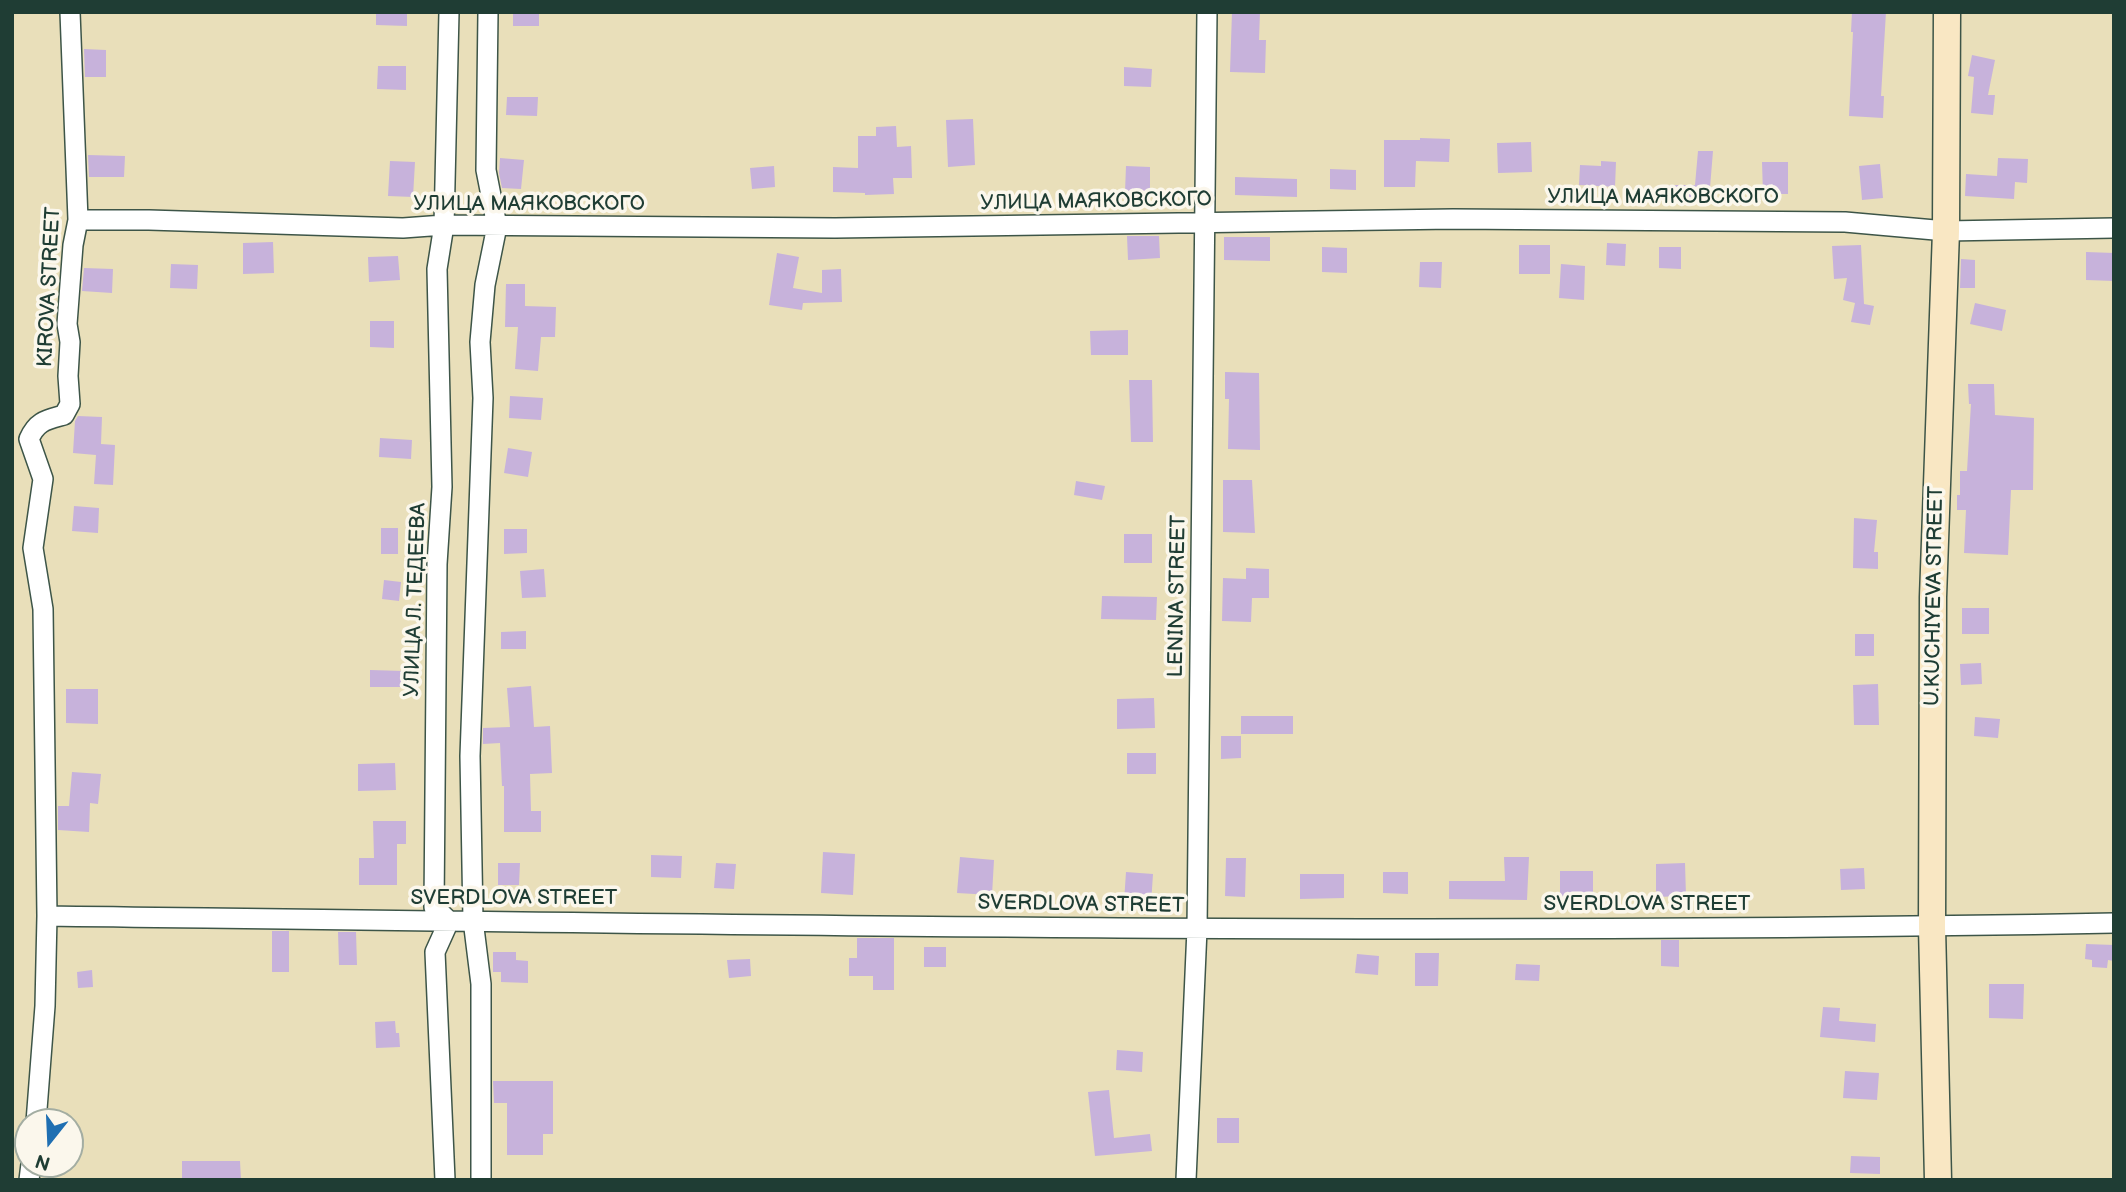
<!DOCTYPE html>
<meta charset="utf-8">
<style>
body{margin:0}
#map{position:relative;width:2126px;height:1192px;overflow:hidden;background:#e9dfba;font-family:"Balsamiq Sans",sans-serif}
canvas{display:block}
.frame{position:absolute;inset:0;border:14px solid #1f3d34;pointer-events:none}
.north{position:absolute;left:14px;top:1108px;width:70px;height:70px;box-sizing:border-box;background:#fbf7ec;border:2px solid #a3ada2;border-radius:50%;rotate:198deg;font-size:19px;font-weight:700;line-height:28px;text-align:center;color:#1f3d34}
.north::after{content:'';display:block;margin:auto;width:24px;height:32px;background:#1f6fb2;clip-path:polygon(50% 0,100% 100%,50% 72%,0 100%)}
</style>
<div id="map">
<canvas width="2126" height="1192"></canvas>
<div class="frame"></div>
<div class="north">N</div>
</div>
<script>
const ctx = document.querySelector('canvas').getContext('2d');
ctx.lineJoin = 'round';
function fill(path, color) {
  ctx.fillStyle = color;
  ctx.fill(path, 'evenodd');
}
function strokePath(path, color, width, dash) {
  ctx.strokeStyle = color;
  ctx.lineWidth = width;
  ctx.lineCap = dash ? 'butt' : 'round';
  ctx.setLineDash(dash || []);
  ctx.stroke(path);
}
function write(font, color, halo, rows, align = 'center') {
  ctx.font = font + ' "Balsamiq Sans",sans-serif';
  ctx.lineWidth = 7;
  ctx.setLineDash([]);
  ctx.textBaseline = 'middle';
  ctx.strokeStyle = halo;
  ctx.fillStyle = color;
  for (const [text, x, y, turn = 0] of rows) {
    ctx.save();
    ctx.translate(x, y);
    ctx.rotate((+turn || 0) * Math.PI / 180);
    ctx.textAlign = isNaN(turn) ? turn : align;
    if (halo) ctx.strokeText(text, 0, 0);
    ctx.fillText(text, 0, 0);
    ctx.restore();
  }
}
const building = new Path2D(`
 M376,12H407V26L376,25Z
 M513,12H539V26H513Z
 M1232,12H1260L1259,40H1266L1265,73L1230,72Z
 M1852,12H1886L1881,96H1884L1883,118L1849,116L1853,32H1851Z
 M84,49L106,50V77H85Z
 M1972,55L1995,60L1988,95H1995L1993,115L1971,113L1974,77L1968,76Z
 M378,66H406V90L377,89Z
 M1124,67L1152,69L1151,87L1124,86Z
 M507,97H538L537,116L506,115Z
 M973,119L975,165L948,167L946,120Z
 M896,126L897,147L911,146L912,178H893L894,194L865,195V193L833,192V167L858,168V136H876V127Z
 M1420,138L1450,139L1449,162L1416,161L1415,187H1384V140H1420Z
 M1531,142L1532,172L1498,173L1497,143Z
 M1698,151H1713L1709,200L1668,199V185H1695Z
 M88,155L125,156L124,177H89Z
 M500,158L524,160L521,189L502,188L499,173Z
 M1998,158L2028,159L2027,183L2015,182L2014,199L1965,196L1966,174L1997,176Z
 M390,161L415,162L413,197L388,196Z
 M1601,161L1616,162L1615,187L1579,185L1580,165L1601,166Z
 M1762,162H1788V194H1763Z
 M1880,164L1883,198L1862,200L1859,166Z
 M774,166L775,187L752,189L750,168Z
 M1126,166L1150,167V193L1125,192Z
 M1330,169L1356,170V190L1330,189Z
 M1235,177L1297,179V197L1235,195Z
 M1127,236H1159L1160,258L1128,260Z
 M1224,237H1270V261L1224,260Z
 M273,242L274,273L243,274V243Z
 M1607,243L1626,244L1625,266L1606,265Z
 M1519,245H1550V274H1519Z
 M1861,245L1864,304L1874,306L1870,325L1851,322L1855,303L1843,300L1847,278L1834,279L1832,246Z
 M1322,247L1347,248V273L1322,272Z
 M1659,247H1681V269L1659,268Z
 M2086,252L2114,253V281L2086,280Z
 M777,253L799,257L793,288L822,293V270L841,269L842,302L803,303L802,310L769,305Z
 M398,256L400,280L369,282L368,257Z
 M1961,259L1975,260V288H1960Z
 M1420,262H1442L1441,288L1419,287Z
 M171,264L198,265L197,289L170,288Z
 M1561,264L1585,266L1584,300L1559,298Z
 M84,268L113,269L112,293L82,291Z
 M506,284H525V306L556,307L555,337H541L538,371L515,369L518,327H505Z
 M1975,303L2006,310L2002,331L1970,324Z
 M370,321H394V348L370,347Z
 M1128,330V355H1091L1090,331Z
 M1225,372L1259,373L1260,450L1228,449L1229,399H1225Z
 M1129,380H1152L1153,442H1131Z
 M1968,384H1994L1995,415L2034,418L2033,490H2011L2008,555L1964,553L1966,510H1957V495H1960V471H1967L1971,404H1969Z
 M510,396L543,398L541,420L509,418Z
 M78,416L102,417L101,444L115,445L113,485L94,484L96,455L73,453L75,421Z
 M380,438L412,440L411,459L379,457Z
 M508,448L532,452L528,477L504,473Z
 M1223,480H1252L1255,533L1223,532Z
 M1076,481L1105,486L1102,500L1074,495Z
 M74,506L99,508L98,533L72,531Z
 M1854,518L1877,520L1874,552H1878V569L1853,568Z
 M381,528H398V554H381Z
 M504,529H527V553L504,554Z
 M1124,534H1152V563H1124Z
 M1246,568L1269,569V598H1252L1251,622L1222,621L1223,578L1246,579Z
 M544,569L546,597L522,598L520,571Z
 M384,580L401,582L399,601L382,599Z
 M1102,596L1157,597L1156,620L1101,619Z
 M1962,608H1989V634H1962Z
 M526,631V649H501V632Z
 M1855,634H1874V656H1855Z
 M1981,663L1982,684L1961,685L1960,664Z
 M370,670L404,671V687H370Z
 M1878,684L1879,725H1854L1853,685Z
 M531,686L534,727L550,726L552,773L530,774L531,811H541V832H504V786H502L500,743L483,744V728L510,727L507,688Z
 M66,689H98V724L66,723Z
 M1154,698L1155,728L1117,729V699Z
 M1241,716H1293V734H1241Z
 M1975,717L2000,719L1998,738L1974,736Z
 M1221,736H1241V758L1221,759Z
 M1127,753H1156V774H1127Z
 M395,763L396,790L358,791V764Z
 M72,772L101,774L98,804L90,803L89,832L58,830V806H69Z
 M373,821H406V844H397V885H359V858H374Z
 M823,852L855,854L853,895L821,893Z
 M651,855L682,856L681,878L651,877Z
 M960,857L994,860L992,895L957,893Z
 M1504,857H1529L1527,900L1449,899V881H1505Z
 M1226,858H1246L1245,897L1225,896Z
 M498,863H520L519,885H498Z
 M716,863L736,864L734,889L714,888Z
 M1685,863L1686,896L1656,897V864Z
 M1864,868L1865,889L1841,890L1840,869Z
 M1560,871H1593V898H1560Z
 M1126,872L1153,874L1151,904L1124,902Z
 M1383,872H1408V894L1383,893Z
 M1300,874H1344V898L1300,899Z
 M272,931H289V972H272Z
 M338,932H356L357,965H339Z
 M857,938H894V990H873V976H849V958H857Z
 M1661,940H1679V967L1661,966Z
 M2086,944L2114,945V961L2108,960L2107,968L2092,967V960L2085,959Z
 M924,947H946V967H924Z
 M493,952H516V960L528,961V983L501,982V972H493Z
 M1415,953H1439L1438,986H1415Z
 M1357,954L1379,956L1378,975L1355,973Z
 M750,959L751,976L729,978L727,960Z
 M1516,964L1540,965L1539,981L1515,980Z
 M92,970L93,987L78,988L77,972Z
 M1989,984H2024L2023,1019L1989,1018Z
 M1823,1007L1840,1008L1839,1021L1876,1024L1875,1042L1820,1037Z
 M395,1021L396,1033H399L400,1047L376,1048L375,1022Z
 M1117,1050L1143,1052L1142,1072L1116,1070Z
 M1845,1071L1879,1073L1877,1100L1843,1098Z
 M493,1081H553V1134H543V1155H507V1103H494Z
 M1109,1090L1114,1138L1150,1134L1152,1151L1095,1156L1088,1092Z
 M1217,1118H1239V1143H1217Z
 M1851,1156L1880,1157V1174L1850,1173Z
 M182,1161H240L241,1180H182Z`);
const street = new Path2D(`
 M78,220H149L403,228L444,225L835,228L1453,219L1845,222L1946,231L2114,228
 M47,916C736,925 1425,936 2114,923
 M36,1122L45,1006L47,916L43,609L33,548L43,479L29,439C37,421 46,420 64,415L70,404L68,376L70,342L67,324L73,245L78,220L70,12
 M29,1180L31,1164
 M445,1180L435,952L449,921L434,907L437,564L442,487L437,269L444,225L449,12
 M481,1180V984L473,920L470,756L483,398L480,342L485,285L497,226L486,170L488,12
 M1186,1180L1197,929L1207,12`);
const secondary = new Path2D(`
 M1938,1180L1932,927L1933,597L1946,231L1947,12`);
const streetNames = [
 ["УЛИЦА МАЯКОВСКОГО",1663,198],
 ["УЛИЦА МАЯКОВСКОГО",1096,202,-1],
 ["УЛИЦА МАЯКОВСКОГО",529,205],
 ["KIROVA STREET",50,287,-87],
 ["LENINA STREET",1178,596,-89],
 ["U.KUCHIYEVA STREET",1935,596,-89],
 ["УЛИЦА Л. ТЕДЕЕВА",416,600,-88],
 ["SVERDLOVA STREET",514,899],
 ["SVERDLOVA STREET",1081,905,1],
 ["SVERDLOVA STREET",1647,905]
];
fill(building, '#c7b2db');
strokePath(street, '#3d5548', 22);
strokePath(secondary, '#3d5548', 29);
strokePath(street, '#fff', 19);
strokePath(secondary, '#f9e7c3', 26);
write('21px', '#1f3d34', '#fbf7ec', streetNames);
</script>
